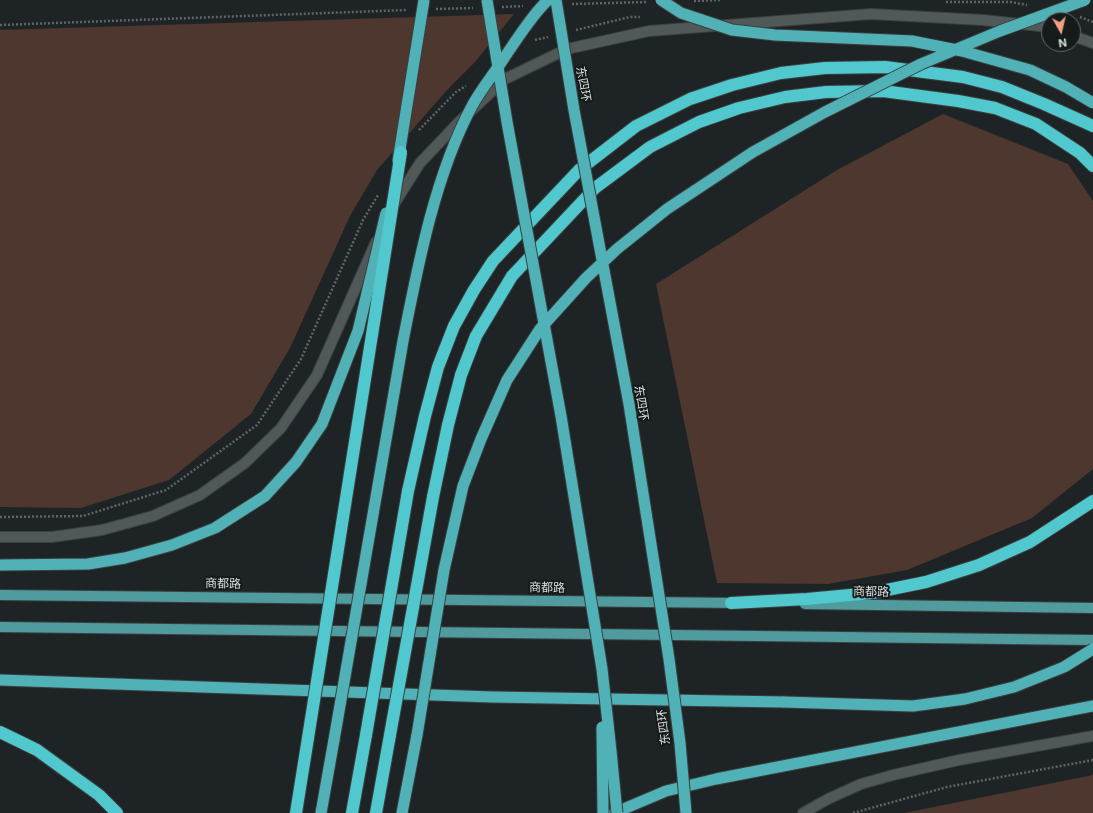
<!DOCTYPE html>
<meta charset="utf-8">
<style>
body{margin:0}
#map{position:relative;width:1093px;height:813px;overflow:hidden;background:#1e2425;font-family:Inter,sans-serif}
canvas{display:block}
.north{position:absolute;left:1041px;top:12px;width:40px;height:40px;box-sizing:border-box;background:#151b1b;border:1px solid #646969;border-radius:50%;rotate:172deg;font-size:11px;font-weight:700;line-height:16px;text-align:center;color:#dadede}
.north::after{content:'';display:block;margin:auto;width:14px;height:18px;background:#f3a082;clip-path:polygon(50% 0,100% 100%,50% 72%,0 100%)}
</style>
<div id="map">
<canvas width="1093" height="813"></canvas>
<div class="north">N</div>
</div>
<script>
const ctx = document.querySelector('canvas').getContext('2d');
ctx.lineJoin = 'round';
function fill(path, color) {
  ctx.fillStyle = color;
  ctx.fill(path, 'evenodd');
}
function strokePath(path, color, width, dash) {
  ctx.strokeStyle = color;
  ctx.lineWidth = width;
  ctx.lineCap = dash ? 'butt' : 'round';
  ctx.setLineDash(dash || []);
  ctx.stroke(path);
}
function write(font, color, halo, rows, align = 'center') {
  ctx.font = font + ' Inter,"Noto Sans SC",sans-serif';
  ctx.lineWidth = 4;
  ctx.setLineDash([]);
  ctx.textBaseline = 'middle';
  ctx.strokeStyle = halo;
  ctx.fillStyle = color;
  for (const [text, x, y, turn = 0] of rows) {
    ctx.save();
    ctx.translate(x, y);
    ctx.rotate((+turn || 0) * Math.PI / 180);
    ctx.textAlign = isNaN(turn) ? turn : align;
    if (halo) ctx.strokeText(text, 0, 0);
    ctx.fillText(text, 0, 0);
    ctx.restore();
  }
}
const green = new Path2D(`
 M514,14L475,62L448,89L377,170L350,216L290,348L251,414L169,480L81,508L0,507V30Z
 M943,114L1068,164L1093,201V469L1032,518L907,570L828,584L717,583L656,284L837,170Z
 M1093,775V813H904Z`);
const path = new Path2D(`
 M694,1L722,0
 M946,2H1011L1027,5
 M572,4L647,2
 M502,7L523,6
 M436,9L473,8
 M1080,17L1093,22
 M0,25L407,10
 M576,30L630,17H640
 M535,40L548,37
 M419,130L456,92L466,86
 M0,517L83,516L166,490L257,425L301,359L363,220L378,195
 M853,813L947,787L1093,760`);
const minor = new Path2D(`
 M1073,36L1093,43
 M394,204L420,163L459,122L505,79L567,49L649,31L871,14L983,20L1049,27
 M0,537H52L102,530L153,516L200,495L245,463L281,428L317,375L376,242`);
const tertiary = new Path2D(`
 M803,813L828,799L861,784L893,775L959,760L1093,736`);
const primary = new Path2D(`
 M0,595L739,603
 M805,604L1093,608
 M0,627L1093,640`);
const trunk = new Path2D(`
 M0,680L492,697L784,702
 M321,813L334,740
 M402,813L417,735
 M614,813L666,791L716,779L1093,706`);
const motorway = new Path2D(`
 M408,491L425,416L438,367L454,326L474,290L493,261L579,170L636,126L690,99L732,85L781,73L825,68L885,67L963,77L1002,87L1044,104L1093,126
 M433,497L448,425L461,375L476,336L512,276L595,188L650,147L699,122L739,108L785,97L826,92L883,91L958,101L995,108L1036,124L1080,153L1093,166
 M731,603L807,599L872,593L926,582L979,565L1030,542L1093,501
 M0,732L37,750L99,795L117,813
 M296,813L308,738
 M352,813L366,735
 M376,813L390,735`);
const trunkBridge = new Path2D(`
 M487,0L507,122L561,416L602,669L611,751L617,813
 M556,0L574,110L629,404L669,659L680,743L686,813
 M661,0L681,13L732,30L775,35L912,41L962,51L1030,70L1066,87L1093,103
 M398,161L424,0
 M0,565L88,564L125,558L172,545L215,528L265,496L296,462L322,424L358,331L386,213
 M784,702L913,706L965,699L1014,687L1064,667L1093,649
 M602,727L603,813
 M417,735L444,570L463,486L481,439L507,380L540,329L586,278L617,249L667,209L753,152L825,112L921,64L1000,31L1085,0
 M334,740L403,341C418,265 435,175 472,106C481,89 494,74 504,58C518,38 531,16 548,0`);
const motorwayBridge = new Path2D(`
 M366,735L408,491
 M390,735L433,497
 M308,738L401,152`);
const streetNames = [
 ["东四环",583,84,80],
 ["东四环",641,403,81],
 ["商都路",223,584,1],
 ["商都路",547,588,1],
 ["商都路",871,592,1],
 ["东四环",664,727,-97]
];
fill(green, '#4d372f');
strokePath(minor, '#3a4040', 12);
strokePath(tertiary, '#3a4040', 12);
strokePath(primary, '#3a4040', 12);
strokePath(trunk, '#3a4040', 13);
strokePath(motorway, '#3a4040', 14);
strokePath(path, '#5f6465', 2.5, [2, 2]);
strokePath(minor, '#515858', 10);
strokePath(tertiary, '#515858', 10);
strokePath(primary, '#509b9e', 10);
strokePath(trunk, '#50b2b6', 11);
strokePath(motorway, '#50c8cd', 12);
strokePath(trunkBridge, '#3a4040', 13, []);
strokePath(motorwayBridge, '#3a4040', 14, []);
strokePath(trunkBridge, '#50b2b6', 11);
strokePath(motorwayBridge, '#50c8cd', 12);
write('12px', '#dadede', '#151b1b', streetNames);
</script>
